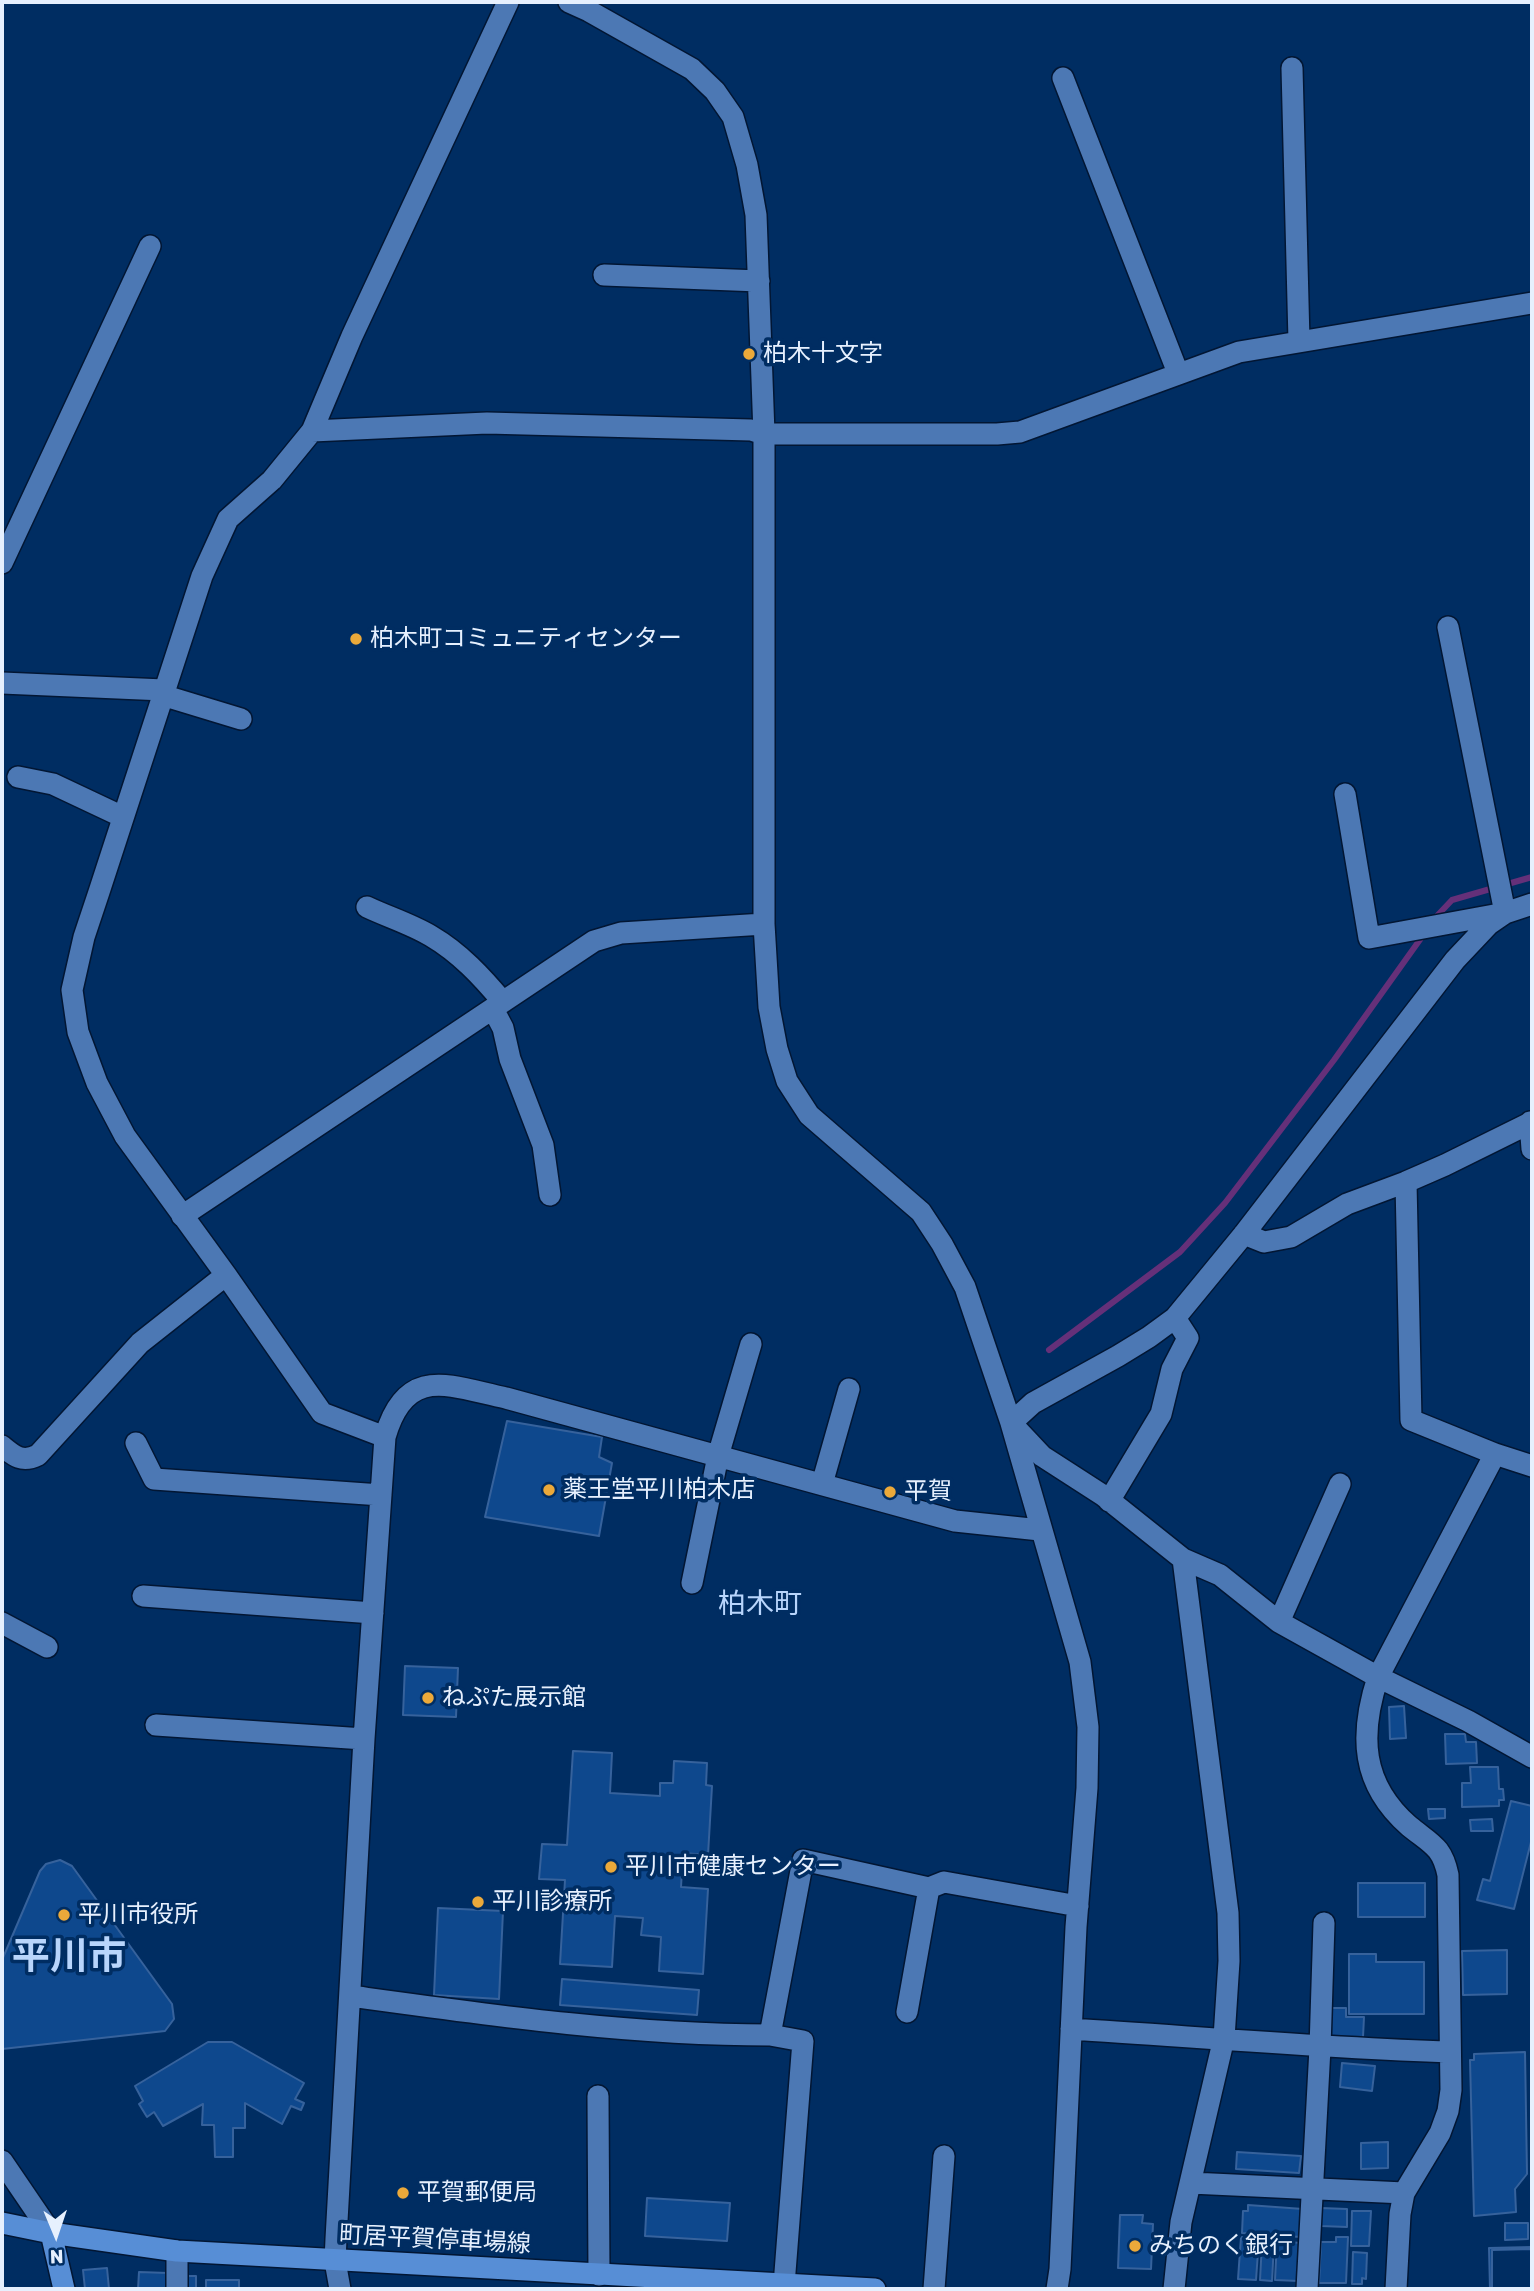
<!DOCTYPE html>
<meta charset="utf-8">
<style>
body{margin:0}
#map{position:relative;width:1534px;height:2291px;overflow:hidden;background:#002d62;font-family:Rubik,sans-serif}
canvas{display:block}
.frame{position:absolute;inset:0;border:4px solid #e6f0fe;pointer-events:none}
.north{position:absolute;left:21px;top:2200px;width:70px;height:70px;-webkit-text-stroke:5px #002d62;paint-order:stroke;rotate:178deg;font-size:19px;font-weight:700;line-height:28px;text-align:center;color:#e6f0fe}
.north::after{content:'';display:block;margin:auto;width:24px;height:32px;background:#e6f0fe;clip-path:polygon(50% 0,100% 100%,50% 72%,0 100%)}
</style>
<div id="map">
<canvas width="1534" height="2291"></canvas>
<div class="frame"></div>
<div class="north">N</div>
</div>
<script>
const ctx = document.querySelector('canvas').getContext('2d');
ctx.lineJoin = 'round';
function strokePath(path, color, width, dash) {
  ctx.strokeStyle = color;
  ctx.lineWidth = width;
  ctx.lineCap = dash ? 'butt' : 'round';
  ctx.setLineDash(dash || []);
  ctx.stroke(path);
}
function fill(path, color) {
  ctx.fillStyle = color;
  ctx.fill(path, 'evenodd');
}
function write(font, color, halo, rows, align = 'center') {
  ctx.font = font + ' Rubik,"Noto Sans JP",sans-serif';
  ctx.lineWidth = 7;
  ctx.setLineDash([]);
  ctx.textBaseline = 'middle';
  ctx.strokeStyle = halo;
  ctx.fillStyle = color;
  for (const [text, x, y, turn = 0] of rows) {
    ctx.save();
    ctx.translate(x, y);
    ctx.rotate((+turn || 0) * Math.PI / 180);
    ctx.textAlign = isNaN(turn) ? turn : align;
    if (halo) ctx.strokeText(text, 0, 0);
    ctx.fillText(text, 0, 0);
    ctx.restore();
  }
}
const stream = new Path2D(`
 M1434,919L1452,900L1532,877
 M1049,1350L1180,1252L1225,1203L1334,1060L1424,934`);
const building = new Path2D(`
 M507,1421L602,1437L599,1457L612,1463L599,1536L485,1517Z
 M405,1666L458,1668L456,1717L403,1715Z
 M1404,1706L1406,1738L1390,1739L1389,1707Z
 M1445,1734H1465L1466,1742H1476L1477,1763L1446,1764Z
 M573,1751L612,1753L610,1793L660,1796V1783H673L674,1761L707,1763L706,1785L712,1786L708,1855L683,1853L681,1887L708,1889L703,1974L659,1971L661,1937L641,1935L643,1918L615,1916L612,1967L560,1964L565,1880L539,1879L542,1844L567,1845Z
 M1470,1767H1498L1499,1789H1503L1504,1800H1499V1806L1462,1807V1783H1471Z
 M1511,1801L1532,1806V1838L1514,1909L1477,1900L1483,1879L1490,1881Z
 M1428,1809H1445V1818L1429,1819Z
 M1492,1819L1493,1831H1471L1470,1820Z
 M60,1860L72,1866L172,2004L174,2019L165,2031L2,2049V1960L40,1871L46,1864Z
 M1358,1883H1425V1917H1358Z
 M438,1908L503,1911L499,1999L434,1995Z
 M1507,1950V1994L1463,1995L1462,1951Z
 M1349,1954H1376V1962H1424V2014H1349Z
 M562,1979L699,1990L697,2015L560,2005Z
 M1331,2008H1346V2017H1364L1363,2037H1330Z
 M208,2042H232L304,2083L295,2099L304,2103L301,2110L291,2106L282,2124L245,2103V2128H233V2157H215L214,2125H202L203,2104L163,2126L154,2112L147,2117L139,2104L143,2101L135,2086Z
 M1525,2052L1527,2174L1515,2189L1516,2212L1474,2216L1470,2060H1474V2054Z
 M1342,2063L1375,2066L1372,2091L1340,2087Z
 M1388,2142V2168L1361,2169V2143Z
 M1237,2152L1301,2156L1299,2173L1236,2169Z
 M647,2198L730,2203L727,2241L645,2236Z
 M1248,2205L1303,2209L1301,2237L1242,2233L1243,2211H1248Z
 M1321,2208L1347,2209V2227L1321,2226Z
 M1352,2211H1371L1369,2246H1351Z
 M1120,2215H1143L1142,2223L1153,2224L1151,2269L1118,2268Z
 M1505,2223H1528V2239L1505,2240Z
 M1241,2237L1259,2238L1256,2280L1238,2279Z
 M1336,2237H1348L1346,2283H1319L1321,2242H1336Z
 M1277,2241L1301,2243L1299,2281L1275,2280Z
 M1262,2243H1274L1272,2281L1260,2280Z
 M1532,2247V2289H1490L1489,2248Z
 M1532,2249V2289H1492V2250Z
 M1353,2252L1367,2253L1366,2279L1362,2278V2284H1352Z
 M107,2268L109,2289H85L83,2270Z
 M139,2272L168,2273L167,2289H123H138Z
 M185,2276H196V2289H184Z
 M206,2280H239V2289H206Z`);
const minor = new Path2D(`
 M569,2L589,11L692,69L715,91L733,117L747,165L756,215L764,434V924L769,1007L777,1049L787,1081L809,1115L921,1212L942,1244L965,1287L1011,1423L1080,1662L1088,1727L1087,1788L1076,1927L1060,2269L1057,2289
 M1292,68L1299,341
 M1063,78L1178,373
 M604,275L759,281
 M312,431L487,423L751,430L764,434H997L1020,432L1239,352L1532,303
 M2,563L150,246
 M2,683L164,690
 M162,695L241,719
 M18,777L53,784L123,817
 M1345,794L1369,938L1505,913L1448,627
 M1532,904L1505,913L1489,924L1455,960L1244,1234L1175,1318L1149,1337L1118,1356L1033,1403L1011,1423L1042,1456L1104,1496L1183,1559L1220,1575L1279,1622L1378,1677L1468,1721L1532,1757
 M367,907C388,917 411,924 431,936C460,953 482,977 503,1002
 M493,1009L503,1028L510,1059L543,1145L550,1195
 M1530,1122L1532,1149
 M1406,1182L1411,1420L1495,1454L1532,1466
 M182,1216L594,941L621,933L764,924
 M1244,1234L1264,1242L1291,1237L1347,1204L1406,1182L1445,1165L1532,1122
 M385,1437L322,1413L226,1275L125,1136L97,1083L78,1032L72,990L84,937L99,892L202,576L228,519L272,480L312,431L352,336L508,2
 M136,1443L154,1479L381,1495
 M2,1446C14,1456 22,1463 38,1455L140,1343L226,1275
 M822,1484L849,1389
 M1109,1501L1161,1414L1172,1369L1188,1338L1175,1318
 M692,1583L718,1456L751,1344
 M143,1596L373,1613
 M1279,1622L1340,1484
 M2,1623L47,1647
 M156,1725L364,1739
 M350,1996C489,2015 629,2035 770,2035L803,1860L929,1888L944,1882L1078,1906
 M907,2012L929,1888
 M1071,2029C1198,2037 1324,2048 1450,2052
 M770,2035L803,2041L784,2285
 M598,2096L599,2275
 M2,2161L51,2233
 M1191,2183L1404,2193
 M177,2289V2251
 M340,2289L335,2261L336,2239L364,1739L385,1437C406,1364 449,1386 506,1398L955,1521L1040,1530
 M934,2289L944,2156
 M1174,2289L1181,2222L1224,2038L1229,1961L1228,1913L1183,1559
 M1307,2289L1320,2048L1324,1923
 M1396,2289L1400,2214L1404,2193L1440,2133L1448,2111L1451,2090L1448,1875C1442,1846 1431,1844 1409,1826C1361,1784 1359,1735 1378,1677L1495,1454`);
const major = new Path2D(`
 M2,2223L51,2233L177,2251L875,2289
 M51,2233L64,2289`);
const markers = [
 [749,354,7,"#eba93a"],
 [356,639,7,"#eba93a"],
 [549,1490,7,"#eba93a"],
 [890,1492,7,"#eba93a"],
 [428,1698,7,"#eba93a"],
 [611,1867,7,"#eba93a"],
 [478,1902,7,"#eba93a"],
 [64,1915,7,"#eba93a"],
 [403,2193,7,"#eba93a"],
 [1135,2246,7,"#eba93a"]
];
const poiNames = [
 ["柏木十文字",763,354],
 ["柏木町コミュニティセンター",370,639],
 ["薬王堂平川柏木店",563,1490],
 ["平賀",904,1492],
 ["ねぷた展示館",442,1698],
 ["平川市健康センター",625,1867],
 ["平川診療所",492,1902],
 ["平川市役所",78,1915],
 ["平賀郵便局",417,2193],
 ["みちのく銀行",1149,2246]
];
const streetNames = [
 ["町居平賀停車場線",435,2240,3]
];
const quarterNames = [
 ["柏木町",760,1605]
];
const townNames = [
 ["平川市",69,1958]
];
strokePath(stream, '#653079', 6);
fill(building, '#0e488d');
strokePath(building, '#36629c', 2);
strokePath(minor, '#021633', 24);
strokePath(major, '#021633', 24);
strokePath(minor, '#4c78b4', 21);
strokePath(major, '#578ed6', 21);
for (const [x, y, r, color] of markers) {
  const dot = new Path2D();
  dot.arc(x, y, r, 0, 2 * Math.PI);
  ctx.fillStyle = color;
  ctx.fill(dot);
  strokePath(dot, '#002d62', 2.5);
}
write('24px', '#e6f0fe', '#002d62', poiNames, 'left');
write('24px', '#e6f0fe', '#002d62', streetNames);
write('28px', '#b8d5fc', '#002d62', quarterNames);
write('bold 38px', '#b8d5fc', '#002d62', townNames);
</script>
